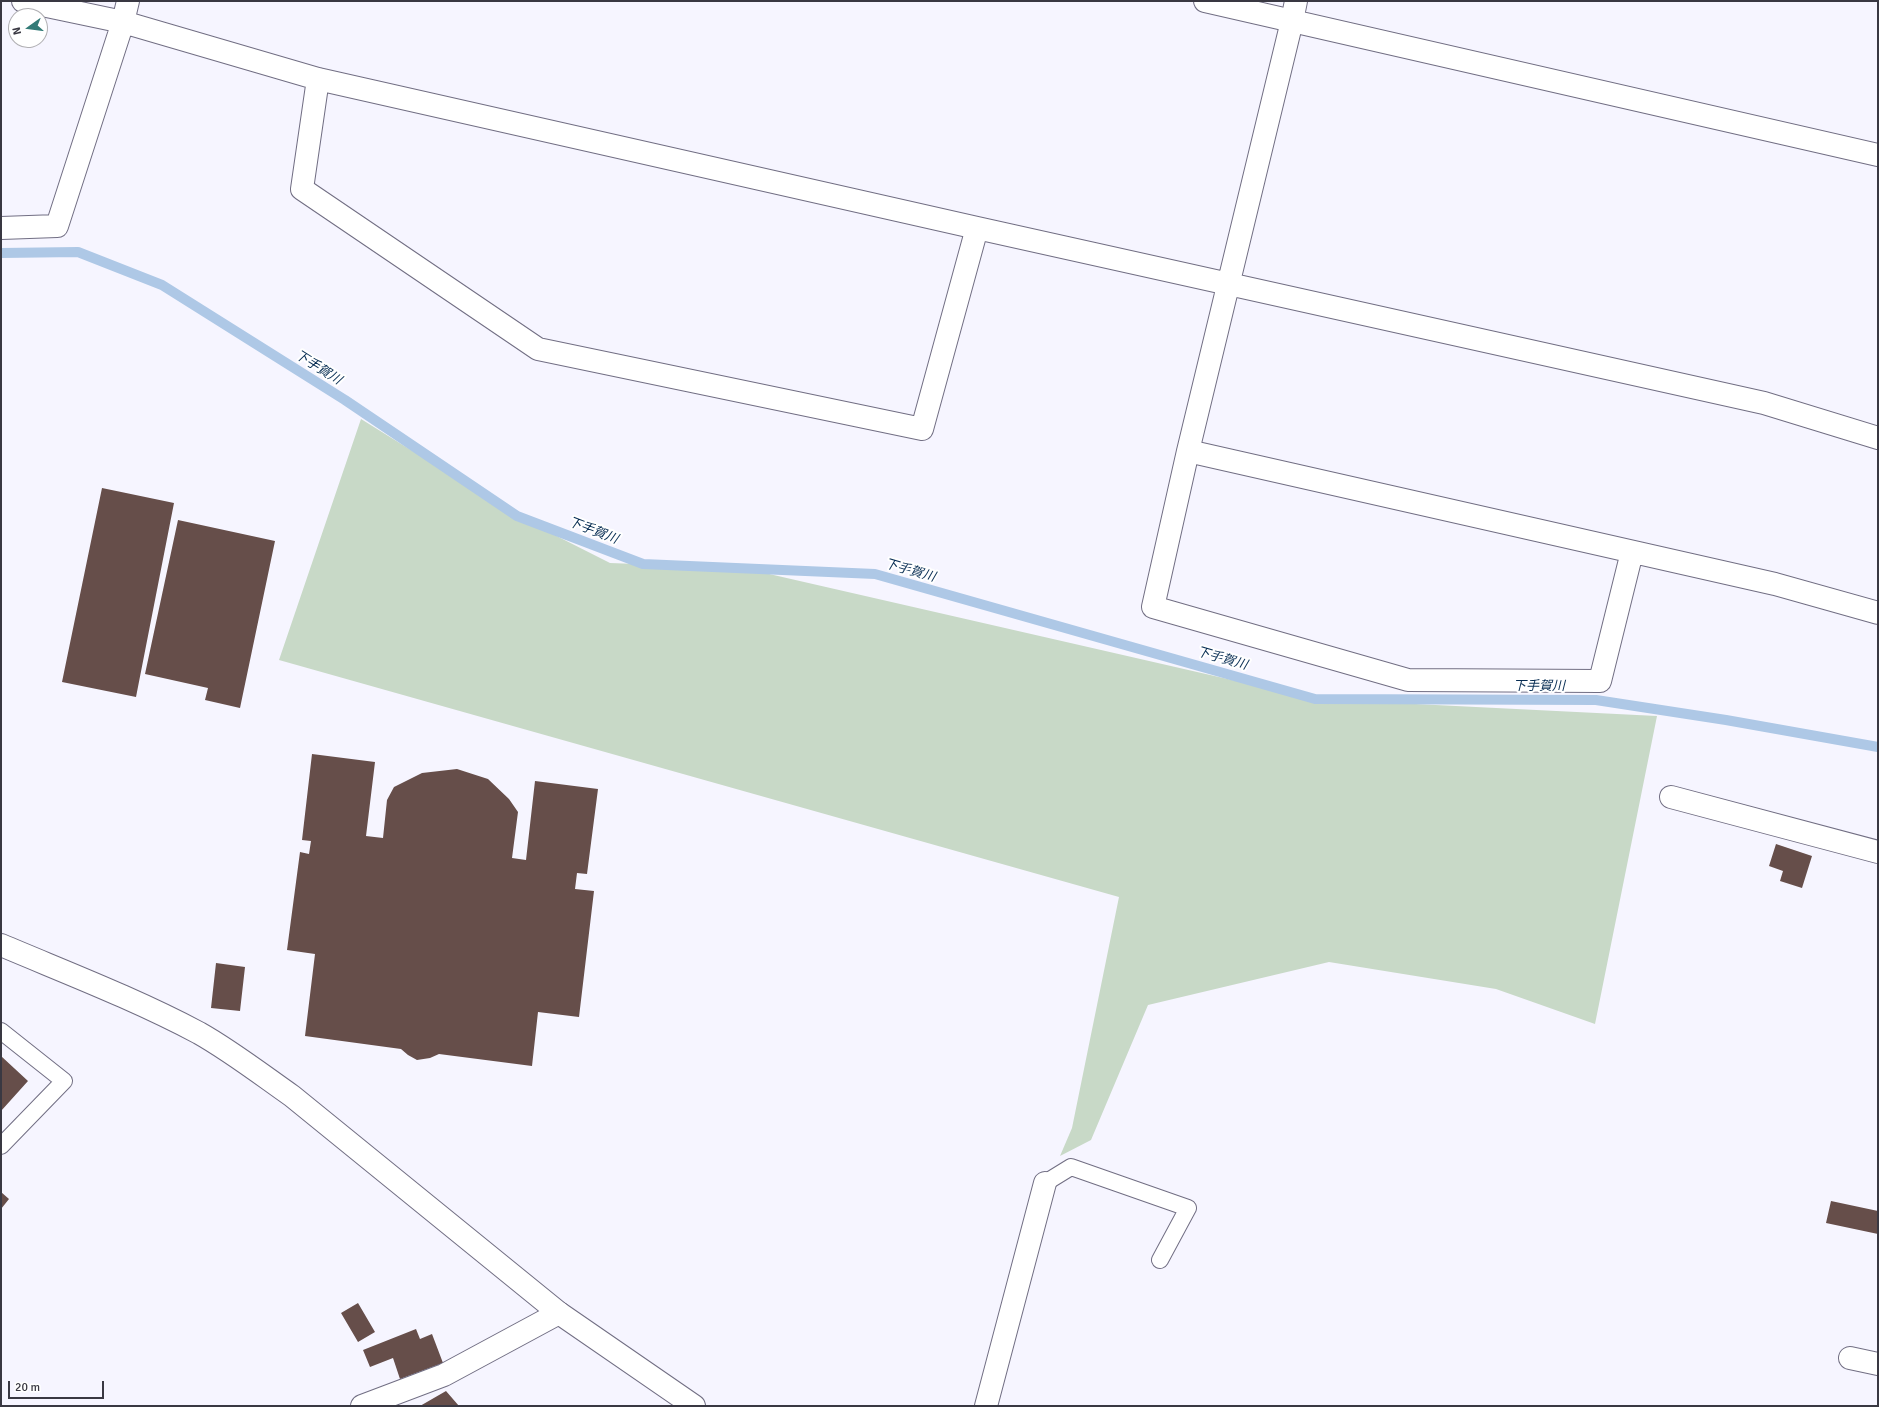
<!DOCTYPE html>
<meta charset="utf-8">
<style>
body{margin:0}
#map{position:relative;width:1879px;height:1407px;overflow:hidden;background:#f6f5ff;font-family:Signika,sans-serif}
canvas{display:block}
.frame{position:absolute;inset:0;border:2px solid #393842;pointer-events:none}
.north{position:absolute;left:8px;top:8px;width:40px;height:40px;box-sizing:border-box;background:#fff;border:1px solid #b0afb3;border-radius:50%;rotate:256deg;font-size:11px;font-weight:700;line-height:16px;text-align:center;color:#393842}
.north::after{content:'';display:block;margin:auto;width:14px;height:18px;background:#337b77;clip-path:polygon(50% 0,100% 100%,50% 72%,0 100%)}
.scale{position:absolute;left:8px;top:1381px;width:96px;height:18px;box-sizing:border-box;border:2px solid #393842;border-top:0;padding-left:5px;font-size:12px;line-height:14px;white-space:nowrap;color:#393842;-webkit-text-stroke:3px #fff;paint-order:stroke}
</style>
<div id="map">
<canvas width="1879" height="1407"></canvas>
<div class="frame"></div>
<div class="north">N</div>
<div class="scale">20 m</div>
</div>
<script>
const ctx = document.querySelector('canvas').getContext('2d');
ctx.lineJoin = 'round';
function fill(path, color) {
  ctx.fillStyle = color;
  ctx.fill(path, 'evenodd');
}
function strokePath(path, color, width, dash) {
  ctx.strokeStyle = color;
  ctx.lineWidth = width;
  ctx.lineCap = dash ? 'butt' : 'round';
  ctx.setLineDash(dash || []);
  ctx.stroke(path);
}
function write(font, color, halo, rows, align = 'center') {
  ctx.font = font + ' Signika,"Noto Sans JP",sans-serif';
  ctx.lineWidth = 4;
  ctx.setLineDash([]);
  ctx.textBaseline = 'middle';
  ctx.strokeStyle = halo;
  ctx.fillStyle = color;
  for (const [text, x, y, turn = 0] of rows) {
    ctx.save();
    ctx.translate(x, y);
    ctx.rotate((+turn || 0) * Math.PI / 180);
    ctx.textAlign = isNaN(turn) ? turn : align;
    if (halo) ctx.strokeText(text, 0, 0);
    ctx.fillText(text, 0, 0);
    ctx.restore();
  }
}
const green = new Path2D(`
 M361,419L517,516L610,563L743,568L1315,699L1657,716L1595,1024L1496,989L1329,962L1148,1005L1091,1140L1060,1156L1072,1128L1119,897L279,660Z`);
const stream = new Path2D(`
 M1,253L78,252L162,285L345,400L517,516L643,564L875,574L1315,699L1596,700L1726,720L1878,747`);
const building = new Path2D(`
 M102,488L174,503L136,697L62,682Z
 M178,520L275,541L240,708L205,700L208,688L145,674Z
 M312,754L375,762L366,836L383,838L387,800L394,787L422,773L457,769L488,779L509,799L518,812L512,858L526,860L535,781L598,789L587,874L577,873L575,889L594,891L579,1017L538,1012L532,1066L439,1054L430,1058L417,1060L408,1055L401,1049L305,1036L315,954L287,950L300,852L309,854L311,841L302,840Z
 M1776,844L1812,856L1802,888L1780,881L1783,871L1769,866Z
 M216,963L245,967L240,1011L211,1008Z
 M1,1056L28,1081L1,1111Z
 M1,1192L9,1199L1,1209Z
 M1831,1201L1878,1211V1234L1826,1223Z
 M358,1303L375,1332L358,1342L341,1313Z
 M416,1329L420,1339L432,1334L443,1363L400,1379L393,1358L370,1367L363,1350Z
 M446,1391L459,1406H420Z`);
const service = new Path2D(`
 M1,1031L64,1081L1,1146
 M1045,1183L1071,1167L1188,1208L1160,1260`);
const minor = new Path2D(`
 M23,1L123,22L318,79L977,228L1764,403L1878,438
 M1292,21L1188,451L1153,607L1408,680L1600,681L1632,552
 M318,79L302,189L538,349L922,429L977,228
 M1,228L57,226L123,22L128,1
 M1188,451L1775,584L1878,613
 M1671,797L1878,852
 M1850,1358L1878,1364
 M362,1406L444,1375L559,1313
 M986,1406L1045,1183`);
const tertiary = new Path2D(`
 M1205,1L1878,155
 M1292,21L1296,1
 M1,945C67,973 135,999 199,1033C231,1051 262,1075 292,1096L559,1313L694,1406`);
const waterNames = [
 ["下手賀川",318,368,32],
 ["下手賀川",593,531,21],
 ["下手賀川",910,571,16],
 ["下手賀川",1222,659,16],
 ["下手賀川",1539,687]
];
fill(green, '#c8d9c7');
strokePath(stream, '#aec8e6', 10);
fill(building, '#664e4a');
strokePath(service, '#716e83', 18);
strokePath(minor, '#716e83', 24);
strokePath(tertiary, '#716e83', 24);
strokePath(service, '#fff', 16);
strokePath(minor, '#fff', 22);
strokePath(tertiary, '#fff', 22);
write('italic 13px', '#062c52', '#fff', waterNames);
</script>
